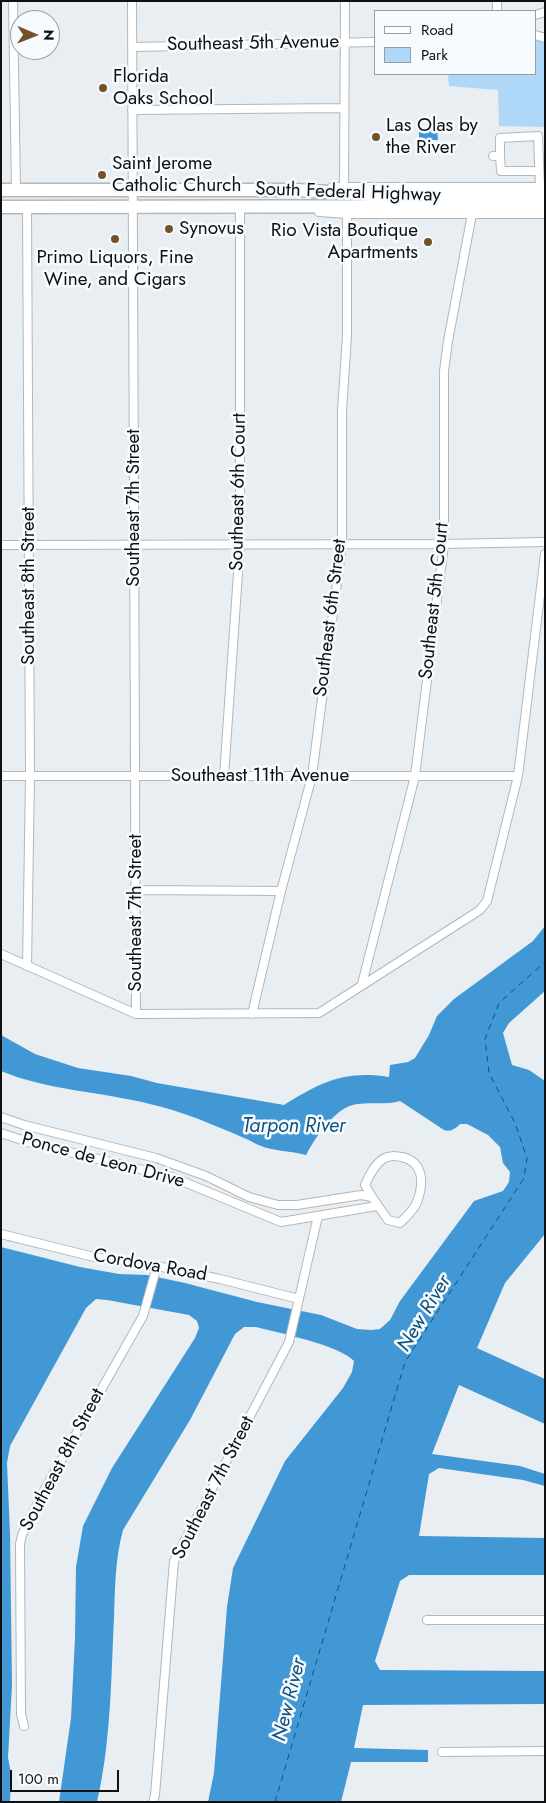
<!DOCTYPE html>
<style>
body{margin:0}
#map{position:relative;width:546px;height:1803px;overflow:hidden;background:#e8eef2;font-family:Jost,sans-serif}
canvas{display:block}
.frame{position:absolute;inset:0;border:2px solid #0e1011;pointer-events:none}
.legend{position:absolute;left:374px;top:10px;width:162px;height:65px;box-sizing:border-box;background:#f6fbff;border:1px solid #999da0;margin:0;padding:6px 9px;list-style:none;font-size:15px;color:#0e1011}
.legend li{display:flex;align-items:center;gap:10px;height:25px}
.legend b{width:25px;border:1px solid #999da0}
.north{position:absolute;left:10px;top:10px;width:50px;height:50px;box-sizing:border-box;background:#f6fbff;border:1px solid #999da0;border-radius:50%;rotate:91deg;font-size:14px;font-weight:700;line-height:20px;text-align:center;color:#0e1011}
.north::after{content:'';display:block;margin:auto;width:18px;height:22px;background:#75512b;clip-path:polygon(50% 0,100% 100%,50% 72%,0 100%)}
.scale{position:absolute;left:10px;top:1770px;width:109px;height:22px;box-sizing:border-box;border:2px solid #0e1011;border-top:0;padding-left:6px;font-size:15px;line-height:18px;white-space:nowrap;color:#0e1011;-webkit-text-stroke:4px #f6fbff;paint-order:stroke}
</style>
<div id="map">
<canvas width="546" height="1803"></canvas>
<div class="frame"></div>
<ul class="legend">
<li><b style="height:6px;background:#fff"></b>Road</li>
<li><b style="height:14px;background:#afd8f8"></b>Park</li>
</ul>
<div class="north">N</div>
<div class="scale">100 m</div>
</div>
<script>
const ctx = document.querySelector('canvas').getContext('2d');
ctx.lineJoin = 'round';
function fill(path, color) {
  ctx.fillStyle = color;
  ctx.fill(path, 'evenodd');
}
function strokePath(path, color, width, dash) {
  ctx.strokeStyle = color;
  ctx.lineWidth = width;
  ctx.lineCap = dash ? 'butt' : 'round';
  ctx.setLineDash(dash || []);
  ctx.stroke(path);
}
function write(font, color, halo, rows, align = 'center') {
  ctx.font = font + ' Jost,sans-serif';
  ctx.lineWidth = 5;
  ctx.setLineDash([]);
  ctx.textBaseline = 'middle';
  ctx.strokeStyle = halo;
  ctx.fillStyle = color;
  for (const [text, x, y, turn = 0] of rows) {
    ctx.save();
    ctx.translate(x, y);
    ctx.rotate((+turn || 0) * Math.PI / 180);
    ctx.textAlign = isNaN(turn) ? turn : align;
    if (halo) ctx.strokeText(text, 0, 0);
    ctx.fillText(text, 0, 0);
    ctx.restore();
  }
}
const green = new Path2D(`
 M545,35V127L499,126L498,90L449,86L448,74H535V36Z`);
const water = new Path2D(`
 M419,130H437L438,140H419Z
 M545,926V991L509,1023L503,1033L512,1065L529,1070L545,1081V1234L505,1283L477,1348L545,1379V1424L459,1385L432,1454L520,1466L545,1474V1486L523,1480L439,1468L429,1474L419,1536L545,1538V1575H409L400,1581L375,1661L380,1670L545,1671V1704L363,1705L354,1748L428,1750V1762H351L341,1802H208L214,1773L227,1607L233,1568L285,1461L343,1388L352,1372L354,1361C339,1345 279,1333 256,1327H244L235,1334L190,1420L123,1530C115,1559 115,1589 114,1618C111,1680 111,1742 97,1802H59L71,1718L75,1638L76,1567L83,1526L112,1468L195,1338L199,1328L197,1321L189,1315L107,1300L96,1299L86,1308L10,1446L7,1463L10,1534L12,1684L8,1758L11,1773L10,1802H1V1247L80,1267L119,1274L147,1275L185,1283L257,1302L321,1315L357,1329L371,1330L380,1329L390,1320L400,1301L474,1201L503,1191L509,1182L510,1172L503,1163L500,1147L488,1135L467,1124H460C455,1129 451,1132 444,1130L400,1101C386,1105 372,1102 357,1104C335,1107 315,1138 306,1155C291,1151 274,1151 261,1146C255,1144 250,1140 244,1138C214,1125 182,1111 150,1104C103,1092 46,1090 1,1071V1035L35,1054L78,1068L131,1076L157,1083L284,1105C321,1082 345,1070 389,1077L390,1065L408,1062L415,1058L429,1035L437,1016L454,999L533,941Z`);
const ferry = new Path2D(`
 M275,1802L405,1362L524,1178L527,1158L515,1123L489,1073L485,1039L499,1003L545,962`);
const minor = new Path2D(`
 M13,1L16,190
 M132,1L136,1014
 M497,1V11
 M535,15L545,12
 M535,35L545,38
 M132,47L375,42
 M132,110L344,108
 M493,156H500V138L538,136L540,187
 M500,156L501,171H539
 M344,186L345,1
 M332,187H545
 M27,207L30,776L27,966
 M319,212L347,214H545
 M1,545L444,544L545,542
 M1,776H518
 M224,776L240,544V206
 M137,890L281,891
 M1,954L136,1014L319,1013L480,910L487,901L518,776L545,554
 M362,984L415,776L444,544V371L448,341L472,214
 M252,1014L281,891L312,776L342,544V411L347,336V214
 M1,1117L24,1125L156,1158L206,1176L249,1197L278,1205H297L361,1195L372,1197L388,1220L400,1223C406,1217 414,1210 417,1202C424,1183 424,1162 402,1157C395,1156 389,1155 383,1159C374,1165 369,1176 365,1185L372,1197
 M1,1133L28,1142L172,1177L281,1222L377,1206
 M1,1234L94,1257L157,1266L220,1279L299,1299
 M427,1620H545
 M24,1726L21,1714L20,1544L22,1535L46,1487L143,1316L157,1266
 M442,1752L545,1751
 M153,1802L155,1795L174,1561L289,1342L318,1216`);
const primary = new Path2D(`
 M1,190H297L376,195L545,196
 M1,207L545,206`);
const markers = [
 [103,88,5,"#75512b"],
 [376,137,5,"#75512b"],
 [102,175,5,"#75512b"],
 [169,229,5,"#75512b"],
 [115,239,5,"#75512b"],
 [428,242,5,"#75512b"]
];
const streetNames = [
 ["Southeast 5th Avenue",253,44,-1],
 ["South Federal Highway",348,193,2],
 ["Southeast 6th Court",239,492,-89],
 ["Southeast 7th Street",134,508,-90],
 ["Southeast 8th Street",29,586,-90],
 ["Southeast 5th Court",435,601,-84],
 ["Southeast 6th Street",331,618,-83],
 ["Southeast 11th Avenue",260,776],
 ["Southeast 7th Street",136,913,-90],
 ["Ponce de Leon Drive",103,1161,15],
 ["Cordova Road",150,1266,10],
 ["Southeast 8th Street",63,1460,-62],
 ["Southeast 7th Street",214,1488,-63]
];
const poiNames = [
 ["Florida",113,77],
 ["Oaks School",113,99],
 ["Las Olas by",386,126],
 ["the River",386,148],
 ["Saint Jerome",112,164],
 ["Catholic Church",112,186],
 ["Synovus",179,229],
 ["Rio Vista Boutique",418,231,"right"],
 ["Apartments",418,253,"right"],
 ["Primo Liquors, Fine",115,258,"center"],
 ["Wine, and Cigars",115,280,"center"]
];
const waterNames = [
 ["Tarpon River",294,1127],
 ["New River",425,1314,-59],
 ["New River",290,1700,-76]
];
fill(green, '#afd8f8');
fill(water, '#4198d5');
strokePath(ferry, '#10517a', 1, [6, 5]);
strokePath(minor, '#b2b7bb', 10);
strokePath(primary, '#b2b7bb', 15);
strokePath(minor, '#fff', 8);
strokePath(primary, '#fff', 12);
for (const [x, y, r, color] of markers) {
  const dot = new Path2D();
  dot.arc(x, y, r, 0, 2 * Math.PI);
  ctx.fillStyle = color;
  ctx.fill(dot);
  strokePath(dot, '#f6fbff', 2);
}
write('19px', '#0e1011', '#f6fbff', streetNames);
write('19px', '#0e1011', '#f6fbff', poiNames, 'left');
write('italic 20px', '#10517a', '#f6fbff', waterNames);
</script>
